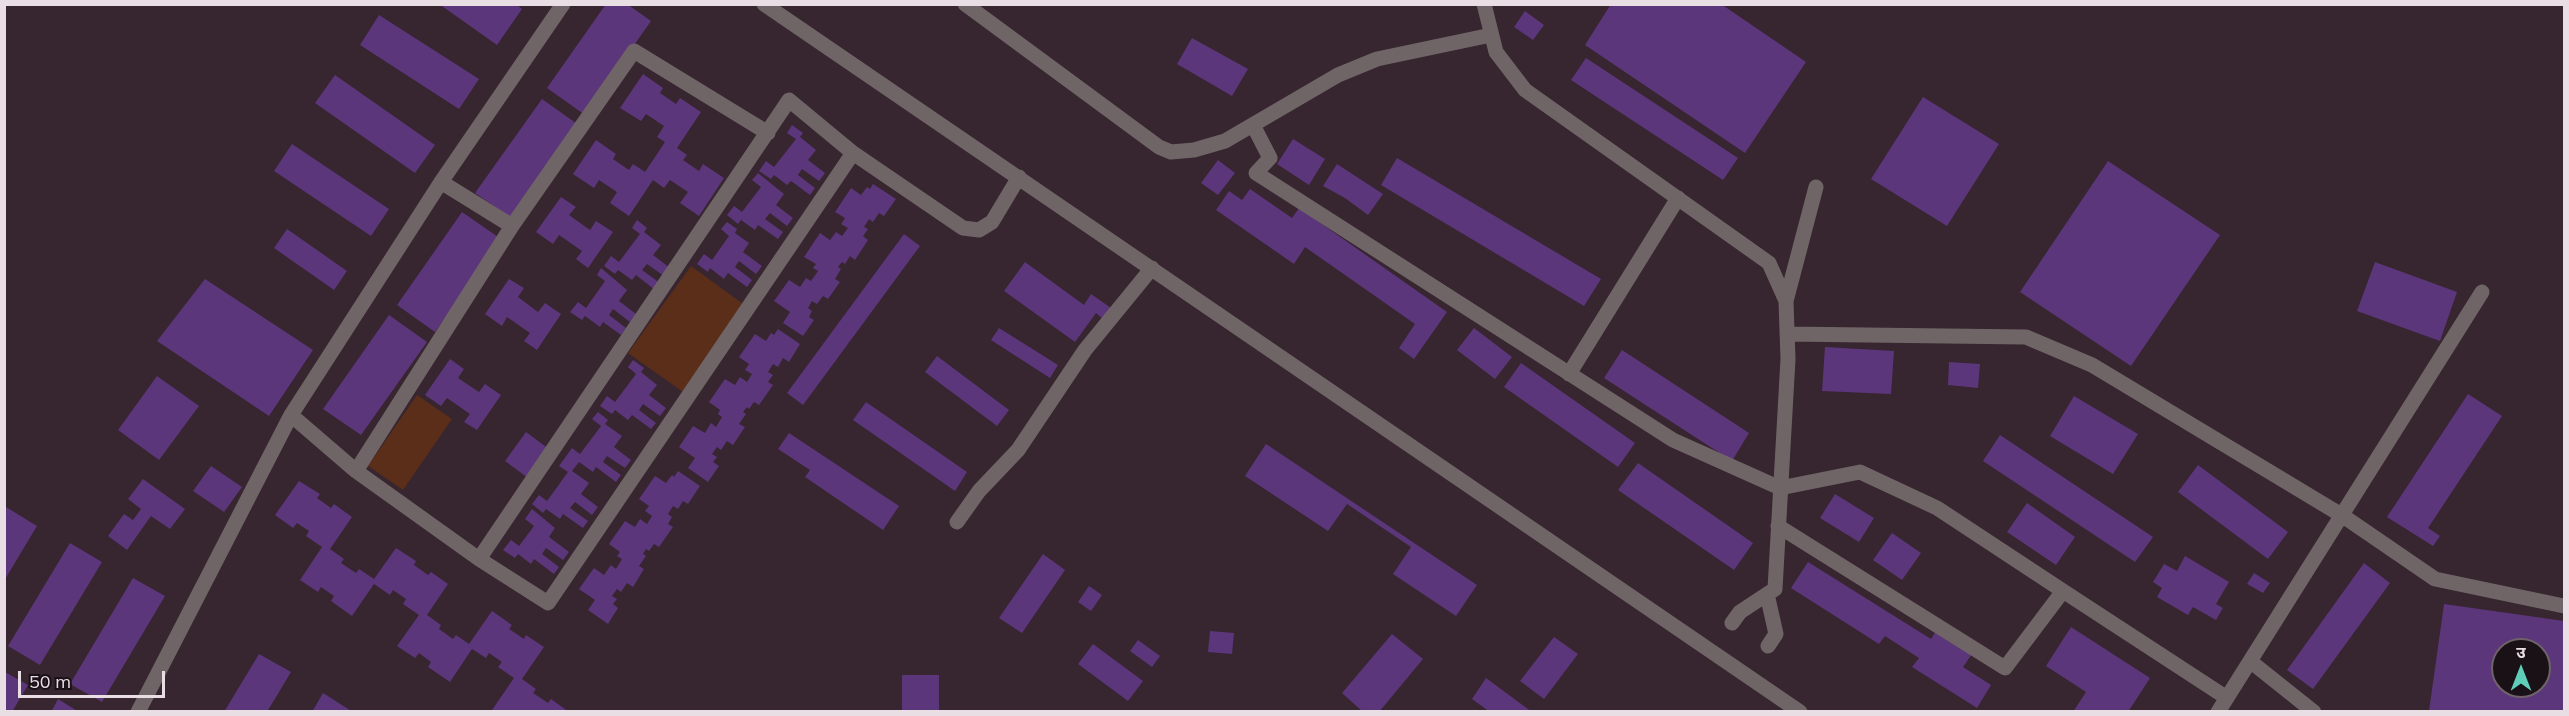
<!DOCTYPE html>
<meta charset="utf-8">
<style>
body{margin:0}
#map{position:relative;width:2569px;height:716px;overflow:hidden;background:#372530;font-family:Mulish,"Noto Sans Devanagari",sans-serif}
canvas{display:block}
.frame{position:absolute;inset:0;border:6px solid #eadee5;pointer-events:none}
.north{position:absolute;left:2491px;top:638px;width:60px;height:60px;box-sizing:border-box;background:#191116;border:2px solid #6d6369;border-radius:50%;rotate:0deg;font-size:16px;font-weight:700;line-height:24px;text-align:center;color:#eadee5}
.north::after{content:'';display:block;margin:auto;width:21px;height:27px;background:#5eceb8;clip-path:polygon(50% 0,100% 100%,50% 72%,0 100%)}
.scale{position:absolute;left:18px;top:671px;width:147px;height:27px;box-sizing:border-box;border:3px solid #eadee5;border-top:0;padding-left:8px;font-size:18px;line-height:21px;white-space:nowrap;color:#eadee5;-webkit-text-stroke:4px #191116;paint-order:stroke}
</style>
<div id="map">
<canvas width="2569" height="716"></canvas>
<div class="frame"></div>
<div class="north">उ</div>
<div class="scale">50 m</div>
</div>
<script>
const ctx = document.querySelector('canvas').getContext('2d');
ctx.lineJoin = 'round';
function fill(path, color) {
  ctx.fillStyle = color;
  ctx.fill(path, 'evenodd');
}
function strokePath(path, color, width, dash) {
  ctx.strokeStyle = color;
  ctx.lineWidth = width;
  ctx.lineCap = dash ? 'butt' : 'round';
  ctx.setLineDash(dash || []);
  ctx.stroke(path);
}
const green = new Path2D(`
 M691,266L746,306L683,392L628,353Z
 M417,395L452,419L403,490L368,466Z`);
const building = new Path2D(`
 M439,4H516L522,9L497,45Z
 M606,4H627L651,21L585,115L547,88Z
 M1611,4H1721L1806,62L1745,153L1585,45Z
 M1525,11L1544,25L1533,40L1514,27Z
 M379,15L479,79L459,109L360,45Z
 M1192,38L1248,69L1232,96L1177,64Z
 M1586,58L1738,158L1723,180L1571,80Z
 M643,74L663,88L660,93L676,104L680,98L701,112L677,148L687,155L683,160L699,171L703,164L724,178L699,216L680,203L688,192L670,180L664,188L653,180L629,216L610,203L617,192L599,180L594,188L573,174L596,140L616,154L613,159L629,170L633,164L645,172L665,142L657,137L664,126L646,114L641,121L620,108Z
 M335,75L435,145L415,173L315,103Z
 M1923,97L1999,144L1947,226L1871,179Z
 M542,99L580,126L514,220L475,193Z
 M792,125L803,133L800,137L816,150L808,160L825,173L819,181L802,169L798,175L815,188L810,195L791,181L787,185L774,175L771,179L759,171L766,161L774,167L796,139L787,133Z
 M1293,139L1325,159L1309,185L1277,164Z
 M292,144L389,209L371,236L274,171Z
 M1397,158L1601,279L1584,306L1381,185Z
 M1218,160L1235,173L1218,195L1201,183Z
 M2108,161L2220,235L2131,366L2020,292Z
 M1337,164L1383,194L1368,215L1345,198L1323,186Z
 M758,173L784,194L776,205L793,218L787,226L770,213L765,219L783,232L778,239L758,225L755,230L741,220L738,224L727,215L734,206L742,212L761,187L752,180Z
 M873,184L896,199L884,216L879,213L873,222L869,219L864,227L868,229L863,236L868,240L855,260L850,256L845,264L842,262L838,267L841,269L835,279L840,282L828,299L823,296L817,304L812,301L808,308L812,311L809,317L814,320L803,336L783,323L790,312L774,301L789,280L800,287L806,278L811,281L818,271L813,268L816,264L804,257L820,233L830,240L836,232L842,236L848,228L841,224L845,218L835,212L851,188L861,195L867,187L870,189Z
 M1250,189L1292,218L1299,208L1447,312L1414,359L1399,348L1415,324L1305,247L1294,264L1216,210L1229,191L1242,200Z
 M561,197L576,207L569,215L590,230L596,221L613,232L588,268L576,259L582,251L559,235L553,244L536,232Z
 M462,212L501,239L435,332L397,305Z
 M637,220L647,228L644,232L661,245L653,255L670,268L664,276L647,264L642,270L660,283L655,290L636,275L632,280L618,270L615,274L604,266L611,256L619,262L640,234L632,228Z
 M727,222L737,229L735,233L749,243L743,252L762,266L756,274L739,261L735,267L752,280L747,287L728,273L724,279L710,268L708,272L697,264L704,254L712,260L729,236L721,229Z
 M287,229L347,271L334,290L274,248Z
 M904,234L920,246L803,405L787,393Z
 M1025,262L1084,305L1091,294L1111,308L1103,319L1096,313L1075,342L1004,291Z
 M2375,262L2457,292L2440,341L2357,311Z
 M601,268L627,290L619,301L636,314L630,322L613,309L609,315L626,328L621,335L603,322L600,327L585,316L582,320L570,312L578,302L586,308L605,281L597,275Z
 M205,279L313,350L269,416L157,341Z
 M509,279L524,288L518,297L538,312L545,303L561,314L537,350L524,341L530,333L507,317L502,326L485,314Z
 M389,315L427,342L361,435L323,409Z
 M999,328L1058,365L1050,378L991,340Z
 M1474,328L1512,357L1495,379L1457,350Z
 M778,329L800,344L789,362L783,358L778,367L773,364L768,372L773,375L768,382L773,385L759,405L754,402L749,409L747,407L743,412L746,414L739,424L745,427L733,445L727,441L721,450L717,447L712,454L717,457L713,462L719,466L708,482L688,468L695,458L679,447L693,426L705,433L711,423L716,427L722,417L718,414L720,410L709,402L725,379L735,385L740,377L747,382L752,374L745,370L749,364L739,357L755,334L766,341L771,333L774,335Z
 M1825,347L1894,351L1891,394L1822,391Z
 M1622,350L1749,433L1732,461L1604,378Z
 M937,356L1009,410L997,426L925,372Z
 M450,359L464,369L458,378L479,392L485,384L501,395L477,430L464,422L470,414L447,398L441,406L425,395Z
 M633,360L644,368L641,372L657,385L649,395L666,408L660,416L643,404L639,410L656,423L651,429L632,415L628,420L615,410L612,414L600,406L607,396L615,402L636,374L628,367Z
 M1949,362L1980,364L1978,388L1948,385Z
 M1521,363L1635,443L1618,467L1504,387Z
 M157,376L199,406L159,460L118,430Z
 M2468,394L2502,416L2428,528L2440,536L2433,546L2387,517Z
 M2074,396L2138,434L2113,474L2050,436Z
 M866,402L967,472L955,491L853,420Z
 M598,412L608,420L605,424L622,436L614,447L631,460L625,468L607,456L603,462L621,475L616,482L596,467L593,472L579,462L572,471L589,483L581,494L598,507L592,515L575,502L570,508L588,521L583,528L563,514L560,519L546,509L543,513L532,504L539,495L547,501L568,472L559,466L572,448L580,454L601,426L592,419Z
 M526,432L549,449L528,478L505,461Z
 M789,433L899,506L883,530L805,477L810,470L778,449Z
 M2000,435L2153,537L2135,562L1983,461Z
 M1266,444L1477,585L1456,616L1393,574L1411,547L1347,504L1328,531L1245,476Z
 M1638,463L1753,543L1734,570L1618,490Z
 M2198,465L2288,532L2268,559L2178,492Z
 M211,466L242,487L224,512L193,491Z
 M678,471L700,486L688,504L683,501L678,509L673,506L668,514L672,517L668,524L673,527L659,547L654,544L649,551L646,549L643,554L646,556L639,566L644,569L633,587L627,583L621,592L617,589L612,596L617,599L613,604L618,608L608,624L588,610L595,600L579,589L594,568L604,575L611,565L616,569L622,559L617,556L620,552L609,544L625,521L635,527L640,519L647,524L652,516L645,511L649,506L639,499L655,476L666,483L672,475L674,477Z
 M143,479L185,509L170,529L151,516L127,550L108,536L124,514L133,520L141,509L128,499Z
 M299,481L320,494L317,498L331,508L334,504L352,517L330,549L344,559L341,563L356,573L359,569L374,579L396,548L416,561L414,565L428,575L431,572L448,584L427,615L441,625L439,629L453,639L456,635L469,644L492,611L512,625L509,629L524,639L526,635L544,647L522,679L536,689L533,693L548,703L551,699L569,712H494L492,710L514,678L498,667L502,662L489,653L486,658L472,649L450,682L428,667L431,662L419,653L415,658L397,646L419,615L403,604L406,599L393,590L390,595L374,584L352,616L331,601L334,596L321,587L318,592L300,580L322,547L306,536L309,531L297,523L293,528L275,515Z
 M1835,494L1874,518L1859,542L1820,518Z
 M2027,503L2075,537L2056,565L2007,532Z
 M6,507L37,526L4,581V509Z
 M532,509L555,528L549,537L569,552L563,560L546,548L542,554L559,567L554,574L534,559L531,564L518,554L515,558L503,550L511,540L519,546L534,526L525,519Z
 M1892,533L1921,553L1902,580L1873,560Z
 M70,543L102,562L40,665L8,646Z
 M1043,554L1065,570L1022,633L999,618Z
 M2185,556L2229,582L2216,604L2223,608L2216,620L2193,607L2188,615L2157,597L2162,588L2153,582L2164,564L2177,571Z
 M1808,562L1931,639L1936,631L1972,654L1963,667L1991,685L1977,708L1912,667L1919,658L1885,636L1879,644L1791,588Z
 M2364,563L2390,583L2313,689L2287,670Z
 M2254,573L2270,583L2263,593L2247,584Z
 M133,578L165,596L102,702L70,684Z
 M1089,586L1102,595L1091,611L1078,602Z
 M2444,604L2564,621V712L2429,711ZM2503,650H2539V686H2503Z
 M2071,627L2150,678L2128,712H2073L2086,692L2046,666Z
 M1210,631L1234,633L1232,654L1208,652Z
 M1392,634L1423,659L1379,712H1363L1342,693Z
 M1554,637L1578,654L1544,699L1520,681Z
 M1138,640L1160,656L1152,667L1130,651Z
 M1093,644L1143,681L1128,701L1078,664Z
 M259,654L291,672L267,712H224Z
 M5,672L28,685L12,712H5Z
 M902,675H939V712H902Z
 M1486,678L1532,712H1490L1472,699Z
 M323,693L353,712H312Z
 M58,699L79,712H51Z`);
const minor = new Path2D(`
 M764,4L1800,712
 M965,4L1159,147L1171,152L1194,150L1225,141L1338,75L1377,59L1491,35
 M1484,4L1496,52L1525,90L1769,263L1786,301L1788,359L1775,589L1740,612L1732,623
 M1253,125L1270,158L1256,173L1673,440L1780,488L1860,472L1937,508L2063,591
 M441,182L512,226
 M1786,301L1816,187
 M1787,334L2026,337L2092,365L2343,516L2435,579L2564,606
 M1569,374L1678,198
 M291,415L356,471L479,559L548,603L853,153
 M356,471L512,226L634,51L768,133
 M957,522L979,491L1018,450L1085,350L1152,268
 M1778,526L2005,668L2063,591L2227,698
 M479,559L789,100L853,153L963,228L979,230L992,222L1019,177
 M1767,594L1776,634L1768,646
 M2250,661L2314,712
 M138,712L291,415L441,182L563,4
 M2218,712L2482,292`);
fill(green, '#5a2e18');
fill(building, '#5c367b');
strokePath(minor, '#706566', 15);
</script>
